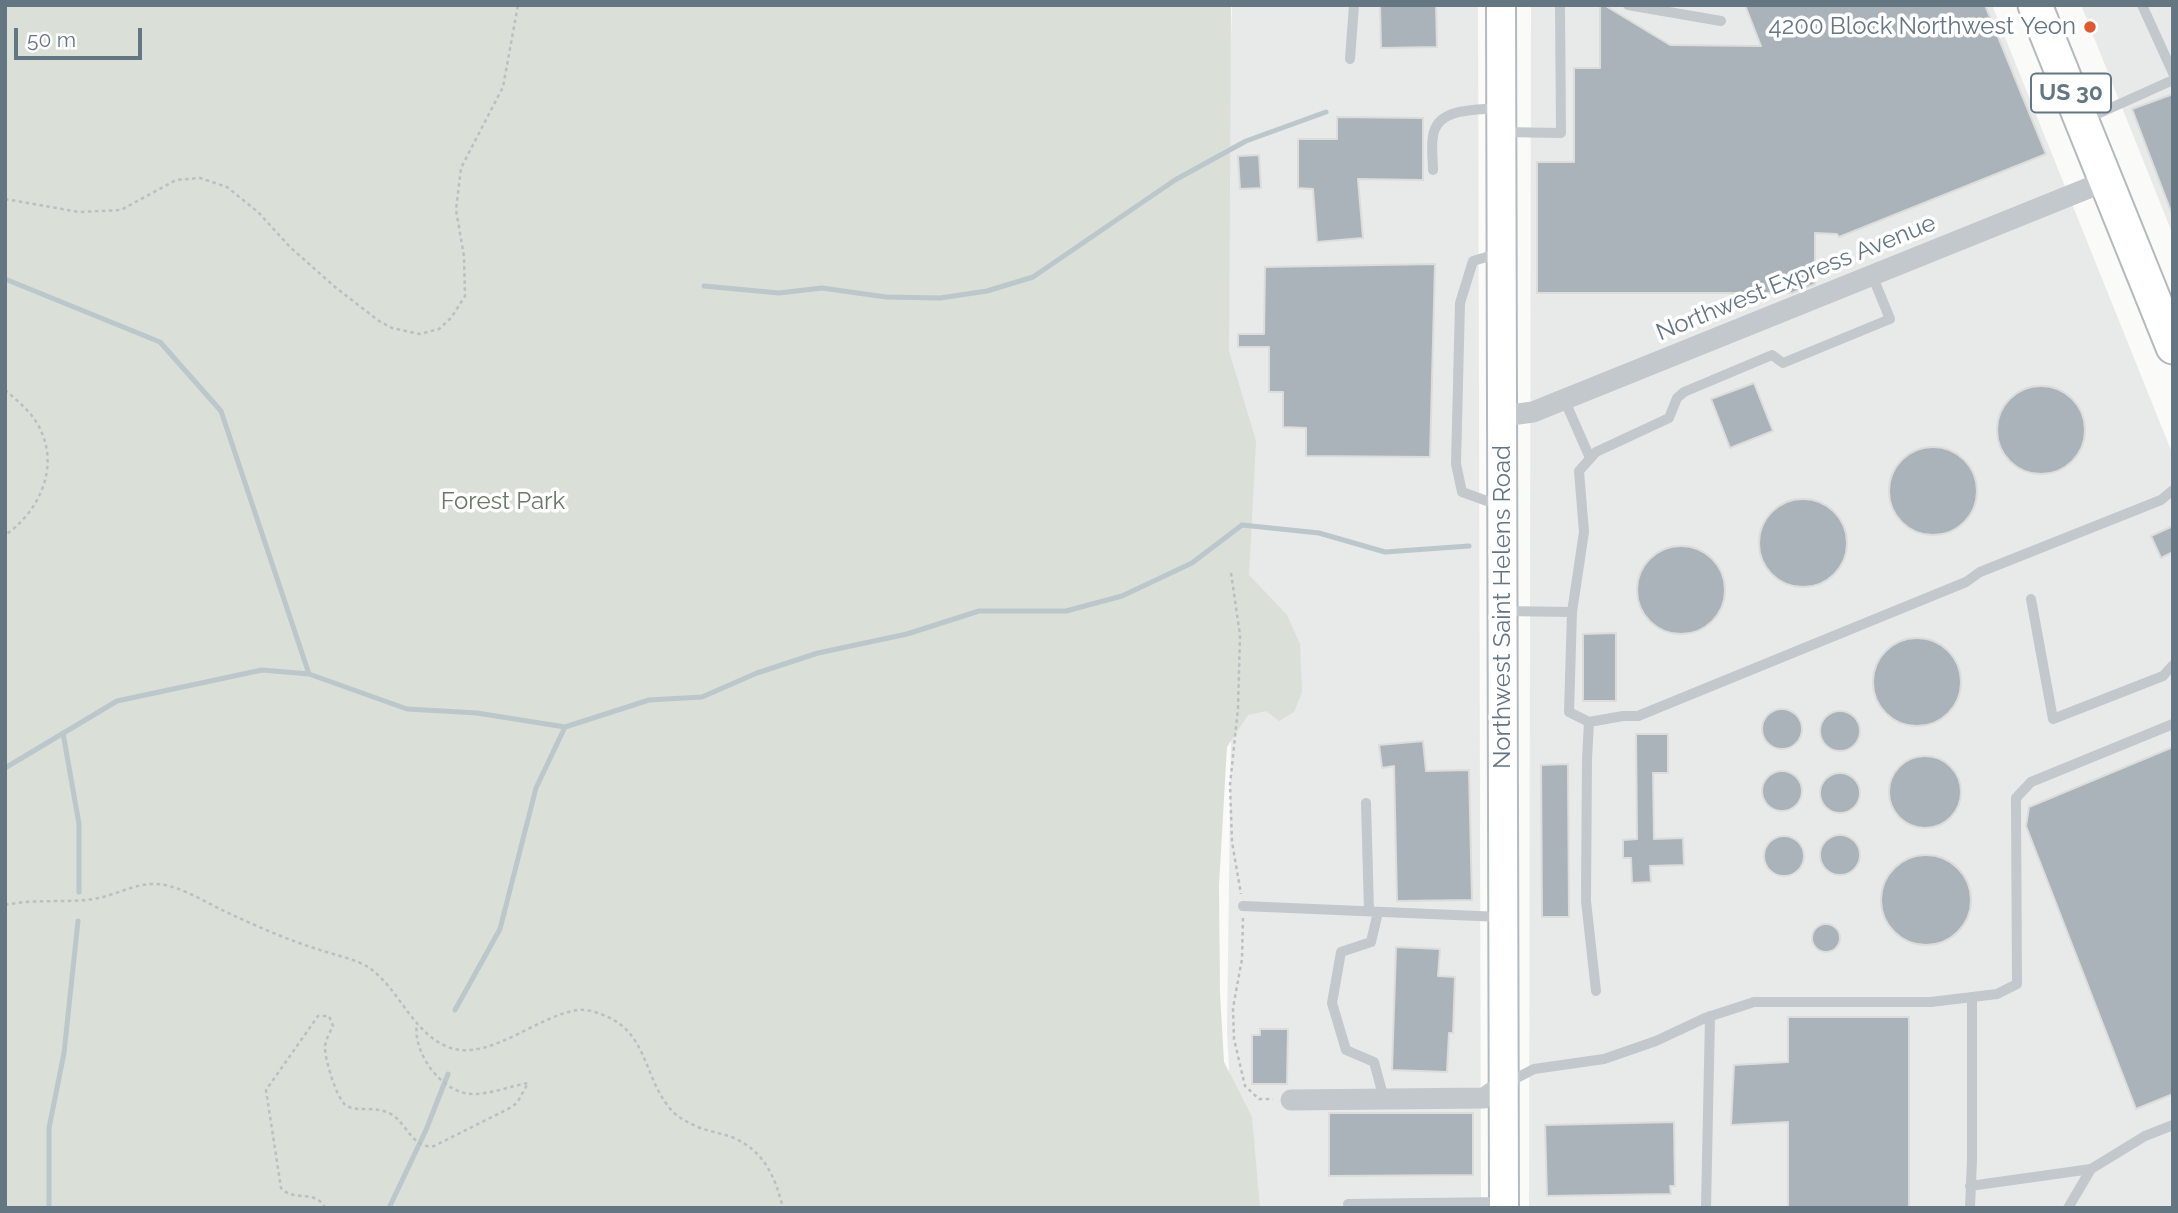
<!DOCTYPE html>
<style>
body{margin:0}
#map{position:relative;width:2178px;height:1213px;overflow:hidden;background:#fafaf8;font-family:Raleway,sans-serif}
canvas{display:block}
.frame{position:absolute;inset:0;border:7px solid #657683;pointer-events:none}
.scale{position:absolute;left:14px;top:28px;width:128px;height:32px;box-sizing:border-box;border:4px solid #657683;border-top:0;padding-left:9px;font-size:21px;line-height:24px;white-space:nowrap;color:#657683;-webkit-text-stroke:5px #fff;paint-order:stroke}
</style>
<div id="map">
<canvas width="2178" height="1213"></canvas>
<div class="frame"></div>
<div class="scale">50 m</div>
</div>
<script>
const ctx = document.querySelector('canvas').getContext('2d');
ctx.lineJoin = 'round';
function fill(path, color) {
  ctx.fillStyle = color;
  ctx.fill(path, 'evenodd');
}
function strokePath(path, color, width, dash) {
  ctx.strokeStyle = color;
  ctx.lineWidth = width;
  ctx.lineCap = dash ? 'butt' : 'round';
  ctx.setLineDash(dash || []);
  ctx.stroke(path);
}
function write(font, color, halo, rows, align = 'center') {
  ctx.font = font + ' Raleway,sans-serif';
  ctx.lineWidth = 7;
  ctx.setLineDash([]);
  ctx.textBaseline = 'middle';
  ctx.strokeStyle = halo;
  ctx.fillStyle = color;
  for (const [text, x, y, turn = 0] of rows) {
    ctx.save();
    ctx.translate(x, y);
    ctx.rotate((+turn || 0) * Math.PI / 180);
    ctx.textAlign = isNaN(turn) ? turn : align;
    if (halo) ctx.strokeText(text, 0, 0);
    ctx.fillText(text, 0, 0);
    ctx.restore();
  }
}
const built = new Path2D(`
 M1232,5H1478L1481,1208H1236L1227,1031L1231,733L1224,276Z
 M1531,5H1992L2173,455V1208H1529Z
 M2081,5H2173V235Z`);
const green = new Path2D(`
 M5,5H1231L1229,351L1256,441L1249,575L1287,615L1300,644L1302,692L1294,712L1279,721L1266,711L1248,715L1227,747L1219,885L1220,994L1224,1062L1252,1117L1260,1208H5Z`);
const stream = new Path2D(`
 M5,279L160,342L221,411L309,674L407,709L477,713L565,727L649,700L702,697L757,673L818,653L907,634L979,611H1066L1122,596L1192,563L1242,525L1319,533L1385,552L1469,546
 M704,286L779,293L822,288L886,297L940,298L987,291L1033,277L1175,180L1246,141L1326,112
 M63,733L79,824V892
 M5,768L117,701L262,670L309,674
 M455,1010L500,929L536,788L565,727
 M49,1208V1128L64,1053L78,921
 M389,1208L426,1130L448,1074`);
const building = new Path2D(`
 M1380,5H1436L1437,47L1381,48Z
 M1600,5H1604L1670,45L1761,46L1745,5H1985L2046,154L1839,237L1837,234L1815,233V284L1792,293H1537V162H1574V68H1600Z
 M2173,94V214H2172L2132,109Z
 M1337,117L1423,118V180L1358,179L1363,238L1317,242L1313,189L1298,188V139H1337Z
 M1259,155L1261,188L1240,189L1238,156Z
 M1435,264L1430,457L1306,456V428L1283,427V392H1269V347H1238V334H1264L1265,267Z
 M1754,383L1773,431L1730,448L1711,399Z
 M1997 430a44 44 0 1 1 88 0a44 44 0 1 1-88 0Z
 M1889 491a44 44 0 1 1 88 0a44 44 0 1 1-88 0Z
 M1759 543a44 44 0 1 1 88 0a44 44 0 1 1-88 0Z
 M2173,526V552L2161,558L2151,536Z
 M1637 590a44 44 0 1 1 88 0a44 44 0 1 1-88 0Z
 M1616,633V701H1583V634Z
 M1873 682a44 44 0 1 1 88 0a44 44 0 1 1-88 0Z
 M1762 729a20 20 0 1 1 40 0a20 20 0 1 1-40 0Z
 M1820 731a20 20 0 1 1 40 0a20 20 0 1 1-40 0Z
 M1636,734H1668V773H1653L1654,839L1683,838L1684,865L1650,866L1651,882L1632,883L1631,858H1623V840L1637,839Z
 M1423,741L1426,771L1469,770L1472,900L1397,901L1394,766L1382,768L1379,745Z
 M2173,747V1094L2136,1109L2026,826L2029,807Z
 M1889 792a36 36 0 1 1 72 0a36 36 0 1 1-72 0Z
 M1568,764L1569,917H1542L1541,765Z
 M1762 791a20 20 0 1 1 40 0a20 20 0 1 1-40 0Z
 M1820 793a20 20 0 1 1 40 0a20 20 0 1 1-40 0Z
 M1820 855a20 20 0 1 1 40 0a20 20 0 1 1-40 0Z
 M1764 856a20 20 0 1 1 40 0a20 20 0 1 1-40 0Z
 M1881 900a45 45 0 1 1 90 0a45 45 0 1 1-90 0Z
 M1812 938a14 14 0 1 1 28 0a14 14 0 1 1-28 0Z
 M1396,947L1440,949L1438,976L1455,977L1453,1033H1449L1447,1072L1392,1070Z
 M1788,1017H1909V1208H1788V1122L1731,1125L1734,1065L1788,1062Z
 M1260,1029H1288L1287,1084H1252V1035H1260Z
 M1329,1113H1473V1175L1329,1176Z
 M1674,1122L1675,1186H1670L1671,1194L1547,1196L1545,1125Z`);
const path = new Path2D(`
 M5,199L79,212L121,210L176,180L200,178L227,187L258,212L290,247L335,287L379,321L392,328L420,334L439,329L451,318L465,296L464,256L456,210L461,168L503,87L518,5
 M5,390C19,402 34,414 41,431C59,469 38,513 5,535
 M1231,573L1240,635L1238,708L1230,785L1232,842L1241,894
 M5,905C37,898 68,904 99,898C118,894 136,883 156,884C179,885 203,901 224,911C254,925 285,939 317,949C334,955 357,959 371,969C400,991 413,1033 448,1047C488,1063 538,1015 578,1010C588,1009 599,1013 608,1017C646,1034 645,1077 668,1106C676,1117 687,1122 698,1127C710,1132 722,1133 734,1138C765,1152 775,1177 783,1208
 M1243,918L1242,959L1233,1008L1234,1039L1245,1086L1259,1099H1273
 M325,1208C315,1188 295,1203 281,1188L266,1090L318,1016H329L333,1026C330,1032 326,1039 325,1046C324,1057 337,1101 347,1106C360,1113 377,1104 394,1116C408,1127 414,1149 434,1146L508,1109L517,1103L528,1083C511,1086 491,1094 474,1094C443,1095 412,1053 417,1024`);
const service = new Path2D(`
 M1628,5L1721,21
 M2142,5L2173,73
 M1350,59L1354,5
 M2084,120L2173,80
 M1502,132L1561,133L1560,5
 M1433,170C1433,159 1431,147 1433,136C1437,107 1477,110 1499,108
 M1500,253L1473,261L1460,303L1456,464L1462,492L1501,506
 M1564,399L1590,458
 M2031,599L2053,719L2163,676L2173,665
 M1503,611L1572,612
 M1589,722L1623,716H1638L1966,582L1980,572L2161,500L2173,490
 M1366,803L1369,911
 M1243,906L1501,917
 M1378,912L1371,942L1341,952L1332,1003L1346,1050L1374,1062L1384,1099
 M1596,991L1586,901L1587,759L1589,722L1569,712L1572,612L1584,532L1579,471L1596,452L1669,418L1677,398L1684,392L1772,355L1783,363L1890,319L1872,275
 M1507,1083L1534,1069L1604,1059L1656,1041L1705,1018L1754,1002H1931L1997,994L2017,984L2016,798L2031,782L2173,724
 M1970,1186L2091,1169L2145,1136L2173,1125
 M1348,1204L1503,1202
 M1706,1208L1710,1016
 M1970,1208L1972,1159V997
 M2068,1208L2091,1169`);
const minor = new Path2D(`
 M1503,416L1533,412L2106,181
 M1291,1100L1484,1098L1504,1084`);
const secondary = new Path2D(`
 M1501,5L1504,1208`);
const trunk = new Path2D(`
 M2035,5L2173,347`);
const markers = [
 [2090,27,7,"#e4572e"]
];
const shields = [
 [2071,93,80]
];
const shieldNames = [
 ["US 30",2071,93]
];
const poiNames = [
 ["4200 Block Northwest Yeon",2076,27]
];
const streetNames = [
 ["Northwest Express Avenue",1796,278,-22],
 ["Northwest Saint Helens Road",1503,607,-90]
];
const parkNames = [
 ["Forest Park",503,502]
];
fill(built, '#e8e9e9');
fill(green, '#dadfd7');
strokePath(stream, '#bbc7cb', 5);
fill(building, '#aab3b9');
strokePath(building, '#dcdcda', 2);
strokePath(secondary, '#b3babf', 32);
strokePath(trunk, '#b4b9bd', 37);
strokePath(path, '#bbbfc2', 2.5, [3.5, 3.5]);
strokePath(service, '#c3c8cc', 10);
strokePath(minor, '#c3c8cc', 21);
strokePath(secondary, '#fff', 28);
strokePath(trunk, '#fff', 33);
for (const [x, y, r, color] of markers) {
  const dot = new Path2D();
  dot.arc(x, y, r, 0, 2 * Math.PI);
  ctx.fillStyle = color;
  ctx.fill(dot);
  strokePath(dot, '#fff', 2.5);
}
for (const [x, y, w] of shields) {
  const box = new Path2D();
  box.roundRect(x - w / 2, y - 19.5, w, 39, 5);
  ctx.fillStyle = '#fff';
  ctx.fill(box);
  strokePath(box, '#657683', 2);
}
write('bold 23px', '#657683', null, shieldNames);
write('24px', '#657683', '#fff', poiNames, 'right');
write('24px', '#657683', '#fff', streetNames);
write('24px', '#687a64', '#fff', parkNames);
</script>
